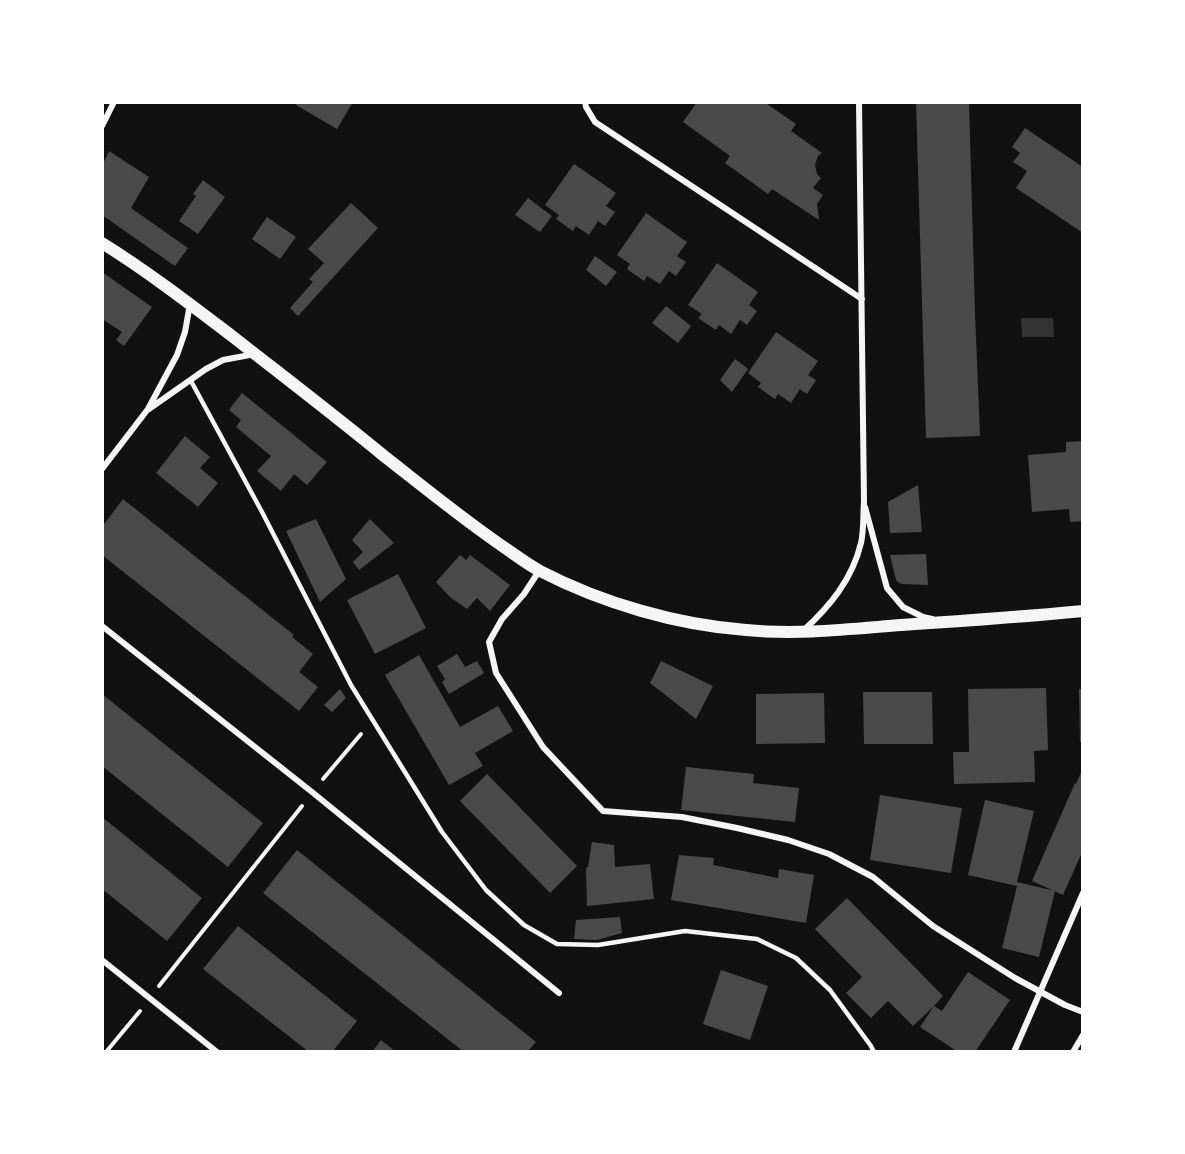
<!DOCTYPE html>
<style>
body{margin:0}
#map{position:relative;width:1185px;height:1154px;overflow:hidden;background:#111;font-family:"DejaVu Sans",sans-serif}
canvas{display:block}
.frame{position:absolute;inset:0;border:104px solid #fff;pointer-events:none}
</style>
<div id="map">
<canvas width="1185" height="1154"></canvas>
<div class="frame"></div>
</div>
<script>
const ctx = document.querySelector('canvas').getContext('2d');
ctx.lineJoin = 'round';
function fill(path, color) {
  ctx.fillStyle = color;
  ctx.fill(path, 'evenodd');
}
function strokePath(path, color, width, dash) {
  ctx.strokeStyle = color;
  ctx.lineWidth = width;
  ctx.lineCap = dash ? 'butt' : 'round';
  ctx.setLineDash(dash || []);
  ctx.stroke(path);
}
const water = new Path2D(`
 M1053,318L1054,337H1022L1021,318Z`);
const building = new Path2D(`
 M298,102H353L337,129L296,105Z
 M697,102H764L796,124L791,131L822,153L818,156L815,165L817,174L821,178L813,188L823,195L817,204L819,220L772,189L768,194L725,163L730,156L683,122Z
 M916,102H969L975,313L980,436L926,438Z
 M1025,128L1083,167V233L1016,188L1027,171L1013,162L1020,153L1012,147Z
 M109,151L149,177L131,208L188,248L175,266L102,215V166Z
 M574,164L616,193L606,206L615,212L605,226L598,221L589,235L576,226L573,231L556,219L559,215L545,205Z
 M203,180L225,197L198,234L179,221L196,196L193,194Z
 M528,198L552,216L540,232L515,215Z
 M351,203L378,228L298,316L290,308L313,282L309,279L324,263L308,249Z
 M646,213L687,242L677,256L686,262L676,276L669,271L660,284L647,276L644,281L627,269L630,264L617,255Z
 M267,217L296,237L280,259L252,239Z
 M595,256L617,272L606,286L586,270Z
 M717,263L758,292L749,305L757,311L747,325L740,320L731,334L719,325L716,330L698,318L702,314L688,305Z
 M102,272L152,307L124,346L116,340L122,332L102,319Z
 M666,306L691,326L678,343L652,323Z
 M776,332L818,361L808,375L816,380L807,394L800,389L791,403L778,394L775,399L758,387L761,383L748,373Z
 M735,359L748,369L732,392L720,380Z
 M242,393L327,462L307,485L294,474L281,491L257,471L271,456L236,427L241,420L229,410Z
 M185,436L210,457L200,468L218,483L198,507L156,473Z
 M1083,441V521L1070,522L1069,509L1032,512L1028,455L1066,452V442Z
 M918,485L922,532L890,533L888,502Z
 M123,499L294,635L292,637L313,654L299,672L318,687L299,711L102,555V527Z
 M316,519L346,579L320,602L286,531Z
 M370,519L394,543L359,570L353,562L363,552L352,540Z
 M926,554L928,585L903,584L899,583L896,580L890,555Z
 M460,555L466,560L470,555L510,585L490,611L477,598L467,609L450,597L436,582Z
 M398,574L426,628L375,654L347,600Z
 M457,654L465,667L477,661L484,673L449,694L442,682L445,679L437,666Z
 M419,655L460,727L498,706L513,731L475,753L483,766L449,785L385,675Z
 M661,661L713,686L696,719L650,683Z
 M1046,688L1048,750L1034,751L1035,782L954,784L953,752H969L968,689Z
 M340,689L346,698L332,712L324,705Z
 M1079,689H1083V742H1080Z
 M863,692H932L933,744H864Z
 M824,693L825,743L756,744V694Z
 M102,694L263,823L228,867L102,766Z
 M686,767L754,774L753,783L799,788L795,822L681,810Z
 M1083,768V850L1063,895L1032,881L1075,783L1076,784Z
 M487,774L577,866L550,893L460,801Z
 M880,795L962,808L951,873L870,860Z
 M985,800L1034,811L1017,882L1055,891L1039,957L1002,948L1017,886L968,875Z
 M102,817L202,898L167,941L102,889Z
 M592,842L614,845L615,867L650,864L654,899L587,906L586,868L588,867Z
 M297,850L536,1042L527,1052H464L263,893Z
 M679,855L714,858L713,865L778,878L779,869L814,875L806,923L671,900Z
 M847,898L943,996L934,1006L942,1011L968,972L1010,1000L975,1052H958L920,1027L934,1006L913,1026L888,1001L871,1018L846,993L862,977L815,929Z
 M620,917L622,933L597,940L574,939L576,920Z
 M238,926L357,1021L332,1052H309L203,969Z
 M721,970L768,986L750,1040L703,1024Z
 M381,1040L396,1052H372Z`);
const path = new Path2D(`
 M323,779L361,734
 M159,986L302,806
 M106,1052L140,1011`);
const service = new Path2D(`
 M191,381L262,512L351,685L442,832L486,890L524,925L557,944L598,945L685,931L757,939L796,958L830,990L871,1046L874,1052`);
const minor = new Path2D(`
 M585,102L586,107L595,122L862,299
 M102,126L114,102
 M149,409L206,369L223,360L255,354
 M102,469L148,409L177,355L185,332L190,304
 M865,507L887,588L903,607L923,617L932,619
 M539,571L524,594L502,619L489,642L496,673L543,747L603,811L682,817L737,828L788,840L829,854L873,877L933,926L1015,978L1065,1005L1083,1012
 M102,626L312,792L559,993
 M803,631C830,606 852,580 861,543C864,530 863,515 864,501L859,102
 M102,960L217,1052
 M1014,1052L1083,893
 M1073,1052L1083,1035`);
const secondary = new Path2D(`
 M102,243C147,271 190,304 232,336C283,376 334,415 384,456C425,488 465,521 508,550C518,557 529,565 540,571C602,603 677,625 746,630C798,635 850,629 901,625C962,621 1022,617 1083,611`);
fill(water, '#333');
fill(building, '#4a4a4a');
strokePath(path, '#f5f5f5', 4);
strokePath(service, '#f5f5f5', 4.5);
strokePath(minor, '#f5f5f5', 6);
strokePath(secondary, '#f5f5f5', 12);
</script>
